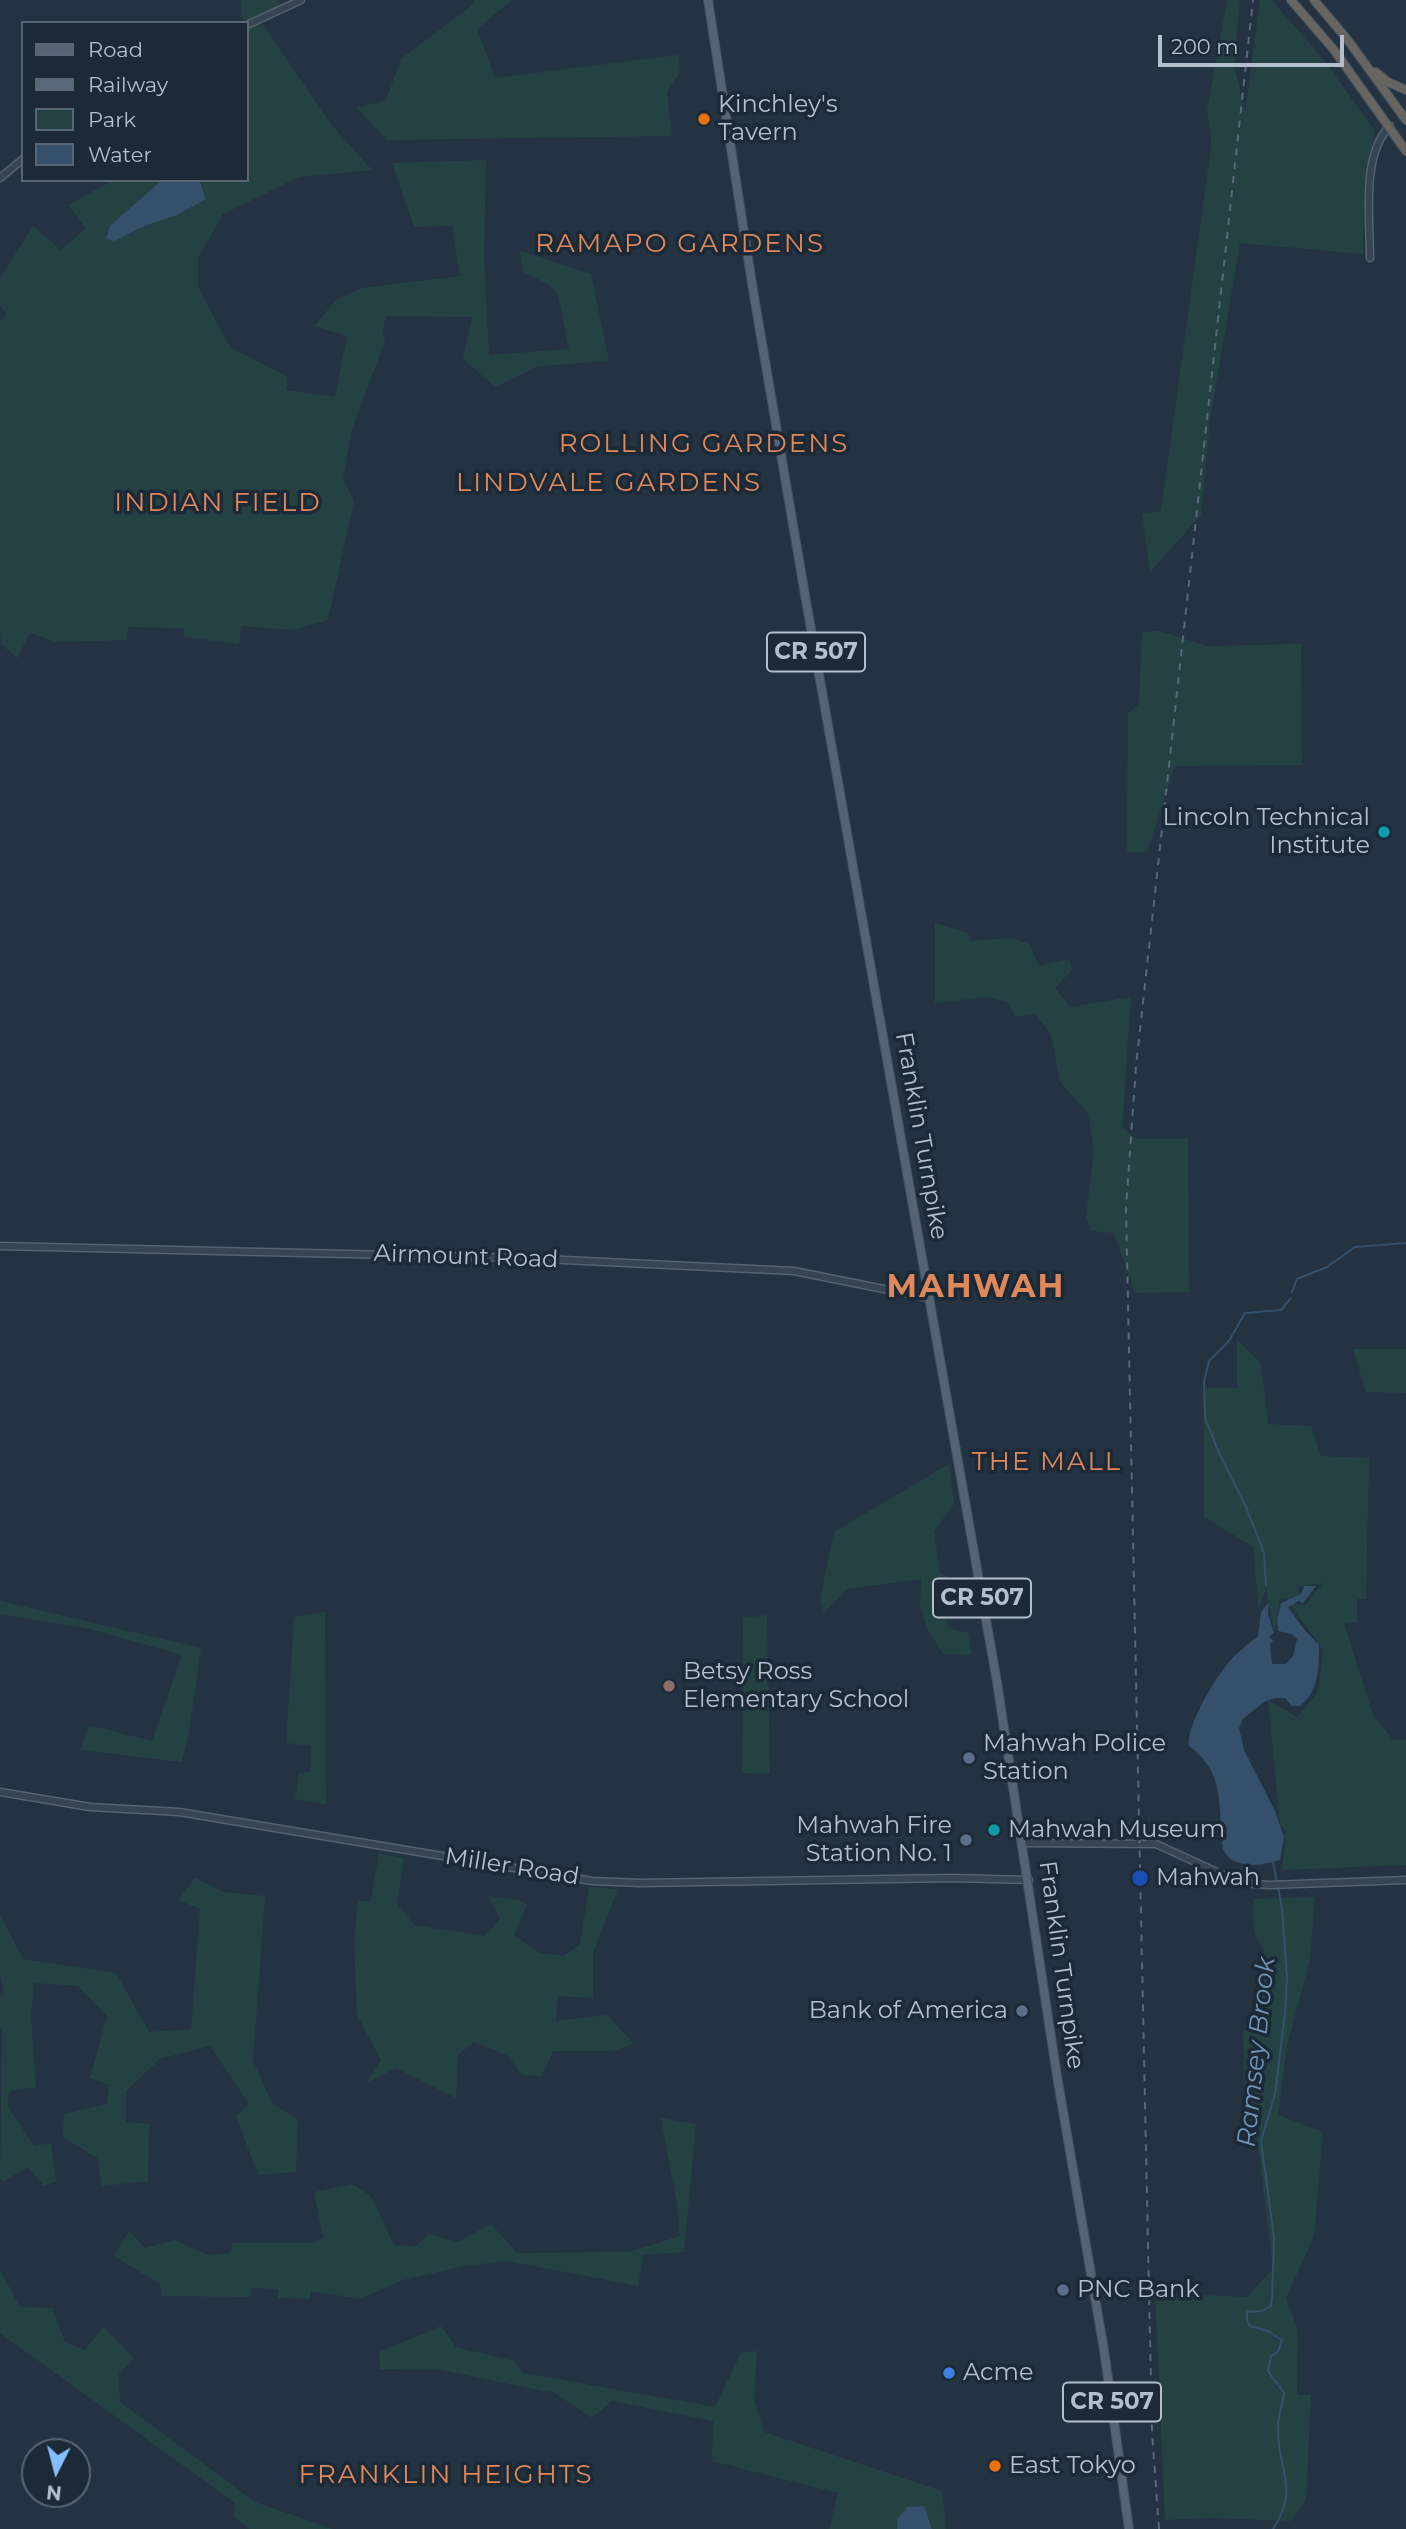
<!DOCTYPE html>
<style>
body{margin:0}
#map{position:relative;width:1406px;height:2529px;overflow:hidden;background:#233342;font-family:Montserrat,sans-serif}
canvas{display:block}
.legend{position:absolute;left:21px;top:21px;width:228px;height:161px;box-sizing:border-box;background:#1c2937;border:2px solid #596573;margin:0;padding:9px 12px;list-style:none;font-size:21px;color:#b4bfcc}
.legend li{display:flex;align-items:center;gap:14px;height:35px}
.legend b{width:35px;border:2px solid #596573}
.north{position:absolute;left:21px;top:2438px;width:70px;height:70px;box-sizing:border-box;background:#1c2937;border:2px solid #596573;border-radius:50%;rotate:186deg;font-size:19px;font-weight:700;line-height:28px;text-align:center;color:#b4bfcc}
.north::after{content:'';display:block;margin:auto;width:24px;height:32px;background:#86bfff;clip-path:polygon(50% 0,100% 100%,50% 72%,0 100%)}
.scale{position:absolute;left:1158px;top:35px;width:186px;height:32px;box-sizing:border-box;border:4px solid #b4bfcc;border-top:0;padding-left:9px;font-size:21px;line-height:24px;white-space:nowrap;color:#b4bfcc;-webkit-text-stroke:5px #1c2937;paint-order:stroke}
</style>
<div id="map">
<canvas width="1406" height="2529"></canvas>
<ul class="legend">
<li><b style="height:9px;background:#556372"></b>Road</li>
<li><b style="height:9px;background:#596979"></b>Railway</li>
<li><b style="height:19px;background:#254243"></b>Park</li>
<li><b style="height:19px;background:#34506a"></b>Water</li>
</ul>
<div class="north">N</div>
<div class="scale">200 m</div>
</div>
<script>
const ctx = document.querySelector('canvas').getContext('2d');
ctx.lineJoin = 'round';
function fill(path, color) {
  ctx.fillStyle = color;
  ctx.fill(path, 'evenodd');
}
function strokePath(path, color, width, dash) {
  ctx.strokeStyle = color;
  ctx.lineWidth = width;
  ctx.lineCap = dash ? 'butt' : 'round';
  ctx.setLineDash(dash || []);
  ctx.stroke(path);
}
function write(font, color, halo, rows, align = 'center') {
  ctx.font = font + ' Montserrat,sans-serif';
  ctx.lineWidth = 7;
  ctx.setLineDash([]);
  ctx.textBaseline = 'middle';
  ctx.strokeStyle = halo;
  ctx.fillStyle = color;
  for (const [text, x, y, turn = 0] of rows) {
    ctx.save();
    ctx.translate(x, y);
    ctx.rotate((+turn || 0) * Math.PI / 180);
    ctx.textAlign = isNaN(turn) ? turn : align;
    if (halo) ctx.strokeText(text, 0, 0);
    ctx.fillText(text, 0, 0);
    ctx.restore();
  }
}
const green = new Path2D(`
 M240,0H278L281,6L259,19L331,124L372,170L299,177L223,214L198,258V287L230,347L288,377L286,390L335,397L347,336L314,326L337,299L362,288L460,276L452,226L414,227L392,163L486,160L484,255L489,355L569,349L558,294L548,284L523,272L520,251L591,274L609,361L539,366L495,387L463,359L472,317L386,316L382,332L385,341L352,429L343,478L354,501L328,620L294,630L241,626L239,644L184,637V628L128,627L127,640L57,642L30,633L17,658L1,644L0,629V321L7,314L0,306V278L33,226L61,250L86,228L68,205L114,180H247V23H243Z
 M475,0H512L477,29L495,78L678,55L680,72L667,92L672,136L387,140L357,108L386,100L401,59L471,6Z
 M1227,0H1240L1234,64L1245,113L1260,0H1272L1327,64L1375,131L1364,185L1363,254L1240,243L1210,419L1201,515L1150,572L1142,514L1161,511L1211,147V136L1207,111Z
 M1159,631L1207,646L1301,644L1302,765L1175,766L1147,852H1127L1128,713L1139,704L1142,632Z
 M935,923L968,933L970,941L1012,938L1029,944L1039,966L1069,959L1072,970L1055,988L1070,1007L1131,997L1122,1127L1136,1139H1188L1189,1292L1135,1293L1114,1233L1091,1231L1086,1216L1094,1151L1088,1113L1060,1082L1051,1035L1035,1014L1016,1017L1007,1002L986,997L935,1003Z
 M1237,1339L1261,1364L1268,1424L1311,1426L1321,1456L1369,1458L1366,1599H1357V1622L1344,1623L1373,1715L1393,1740H1406V1865L1282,1870L1286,1832L1280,1824L1268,1700L1297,1717L1318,1692L1323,1650L1290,1604L1305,1605L1323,1583L1298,1587L1299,1600L1280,1598L1274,1633L1266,1587L1259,1611L1253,1547L1204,1517V1388H1237Z
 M1353,1349H1406V1393L1366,1392Z
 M949,1464L954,1504L934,1531L940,1574L967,1583L969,1596L943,1609L949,1628L968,1633L972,1655L943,1654L927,1628L920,1605L921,1579L847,1589L824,1613L820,1599L834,1532Z
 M0,1601L201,1648L189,1732L182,1762L80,1750L89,1725L152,1741L182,1655L86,1628L0,1614Z
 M325,1612V1613L326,1804L295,1799L299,1773L310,1771L311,1746L286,1743L294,1617Z
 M767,1615L770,1774L742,1773L743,1618Z
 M379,1853L404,1858L397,1903L414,1925L485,1936L500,1919L488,1896L519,1900L527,1905L514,1935L540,1953L564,1956L580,1944L589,1887L618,1889L593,1953V1998L558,1996L556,2021L607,2015L634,2044L612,2051H553L542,2076L522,2075L508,2056L474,2042L458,2055L456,2098L396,2068L366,2083L381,2060L357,2015L354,1940L358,1901H371Z
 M195,1878L224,1892L265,1896L253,2061L272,2103L298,2120L296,2172L258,2175L236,2116L249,2104L210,2046L160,2059L126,2091V2122L149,2124L148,2181L102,2186L97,2158L63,2137L64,2114L107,2104L109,2085L90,2078L107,2016L78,1986L34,1983L31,2017L36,2087L9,2091L7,2105L34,2146L51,2143L56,2181L44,2186L28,2167L4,2181L0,2179L2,2028L0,2026V1996L4,1994L0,1973V1915L23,1959L116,1973L149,2032L191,2029L200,1909L178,1900Z
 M1315,1897L1310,1959L1287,2046L1278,2115L1323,2132L1314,2236L1286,2298L1298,2331L1297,2395H1311L1306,2500L1291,2521L1212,2518L1165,2520L1155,2293L1247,2297L1273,2269L1259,2152L1245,2104L1243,2030L1257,2029L1264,1951L1254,1933L1253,1899Z
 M661,2118L696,2124L684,2252L643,2255L638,2286L507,2261L464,2266L403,2280L360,2299L311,2291L310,2299L278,2298V2289L251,2288L250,2297L162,2296L160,2284L114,2256L129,2231L145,2248L175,2240L208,2255L230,2253L233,2243H313L323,2238L314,2192L352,2184L371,2196L394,2245L416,2246L429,2234L458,2242L491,2224L517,2253L629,2252L680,2236L677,2204Z
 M0,2270L20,2307L52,2308L65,2342L85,2350L103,2327L134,2358L119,2374L120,2402L255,2502L333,2529H249L233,2516L235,2503L0,2333Z
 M441,2326L456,2347L514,2361L523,2373L715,2407L741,2353L757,2351L754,2400L764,2432L942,2491L946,2529H829L838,2493L712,2461L713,2421L612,2401L592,2418L550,2390L548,2392L441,2370L380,2369L379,2352Z`);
const water = new Path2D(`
 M162,180H199L206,199L177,215L142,227L115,241L106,239L110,226Z
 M1304,1586H1316L1303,1603L1299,1601L1288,1607L1303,1628L1319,1645C1319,1669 1319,1691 1300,1706H1292L1285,1698H1274L1264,1702L1243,1719L1239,1728L1244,1750L1275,1811L1284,1837L1280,1860C1261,1866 1232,1870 1223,1849C1217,1808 1227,1774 1189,1746C1185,1728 1216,1676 1229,1662C1238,1652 1248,1644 1258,1636L1261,1612L1269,1602L1268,1614L1274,1633L1269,1636L1273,1641L1270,1644L1272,1664H1286L1293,1656L1297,1639L1292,1634L1278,1631L1277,1619L1281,1603L1301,1594Z
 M924,2506L932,2529H897L898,2518L908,2507Z`);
const stream = new Path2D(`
 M1292,1292L1297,1279L1327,1267L1355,1247L1406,1243
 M1266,1585L1264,1553L1246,1507L1220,1455L1205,1418L1204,1381L1209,1361L1229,1341L1245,1313L1281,1310L1290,1299
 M1273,1862L1277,1882
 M1273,2529C1301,2487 1276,2468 1278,2426C1278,2416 1283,2404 1284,2393L1268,2371L1271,2356L1278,2352L1282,2340L1268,2331L1250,2326L1247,2321V2312L1262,2311L1271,2306L1272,2299L1274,2237L1261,2141L1275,2094L1285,2013L1287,1978L1282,1908L1278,1887`);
const tertiary = new Path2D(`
 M247,25L301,0
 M0,178L23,159
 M1370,258C1370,220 1361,154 1390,126
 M0,1246L522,1258L794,1271L929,1298
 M0,1792L90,1807L179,1812L592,1881L640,1883L953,1878L1029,1880
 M1024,1843L1156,1844L1241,1883L1269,1885L1406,1880`);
const primary = new Path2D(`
 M708,0L753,290L805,595L997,1682L1057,2076L1104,2350L1129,2529`);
const trunk = new Path2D(`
 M1291,0L1334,50L1406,151
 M1314,0L1347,39L1406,120
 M1376,72L1388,82L1406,90`);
const rail = new Path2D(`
 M1159,2529L1152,2432L1126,1208L1136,1066L1253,0`);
const markers = [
 [704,119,7,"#e8710a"],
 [1384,832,7,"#0f9aa8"],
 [669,1686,7,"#8d6e63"],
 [969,1758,7,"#5c6f8a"],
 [994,1830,7,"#0f9aa8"],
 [966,1840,7,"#5c6f8a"],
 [1140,1878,9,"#1a4fb4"],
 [1022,2011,7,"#5c6f8a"],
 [1063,2290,7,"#5c6f8a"],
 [949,2373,7,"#3f7fe0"],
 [995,2466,7,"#e8710a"]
];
const shields = [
 [816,652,98],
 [982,1598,98],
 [1112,2402,98]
];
const shieldNames = [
 ["CR 507",816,652],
 ["CR 507",982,1598],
 ["CR 507",1112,2402]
];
const poiNames = [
 ["Kinchley's",718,105],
 ["Tavern",718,133],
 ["Lincoln Technical",1370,818,"right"],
 ["Institute",1370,846,"right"],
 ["Betsy Ross",683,1672],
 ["Elementary School",683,1700],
 ["Mahwah Police",983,1744],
 ["Station",983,1772],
 ["Mahwah Fire",952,1826,"right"],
 ["Station No. 1",952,1854,"right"],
 ["Mahwah Museum",1008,1830],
 ["Mahwah",1156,1878],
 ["Bank of America",1008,2011,"right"],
 ["PNC Bank",1077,2290],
 ["Acme",963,2373],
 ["East Tokyo",1009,2466]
];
const streetNames = [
 ["Franklin Turnpike",921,1136,80],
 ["Airmount Road",466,1257,2],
 ["Miller Road",512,1867,9],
 ["Franklin Turnpike",1061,1965,82]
];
const neighbourhoodNames = [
 ["RAMAPO GARDENS",680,244],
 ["ROLLING GARDENS",704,444],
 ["LINDVALE GARDENS",609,483],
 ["INDIAN FIELD",218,503],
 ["THE MALL",1047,1462],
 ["FRANKLIN HEIGHTS",446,2475]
];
const waterNames = [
 ["Ramsey Brook",1257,2052,-84]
];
const districtNames = [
 ["MAHWAH",976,1288]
];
fill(green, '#254243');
fill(water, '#34506a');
strokePath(stream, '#34506a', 2);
strokePath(tertiary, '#55626f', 9);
strokePath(primary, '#44505e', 10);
strokePath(trunk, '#424f5c', 10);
strokePath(tertiary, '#374451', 6);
strokePath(primary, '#556372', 8);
strokePath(trunk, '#666562', 8);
strokePath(rail, '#596979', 2, [7, 7]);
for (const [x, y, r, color] of markers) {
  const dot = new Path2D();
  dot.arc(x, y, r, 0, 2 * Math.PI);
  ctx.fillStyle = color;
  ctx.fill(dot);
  strokePath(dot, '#1c2937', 2.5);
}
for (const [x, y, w] of shields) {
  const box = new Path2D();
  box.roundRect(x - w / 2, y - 19.5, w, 39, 5);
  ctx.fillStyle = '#1c2937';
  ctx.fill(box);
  strokePath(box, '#b4bfcc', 2);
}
write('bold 23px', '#b4bfcc', null, shieldNames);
write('24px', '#b4bfcc', '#1c2937', poiNames, 'left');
write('24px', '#b4bfcc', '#1c2937', streetNames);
ctx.letterSpacing = '2px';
write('26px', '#df895b', '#1c2937', neighbourhoodNames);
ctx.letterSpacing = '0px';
write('italic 26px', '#7093b2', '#1c2937', waterNames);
ctx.letterSpacing = '2px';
write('bold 32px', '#df895b', '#1c2937', districtNames);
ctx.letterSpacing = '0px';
</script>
